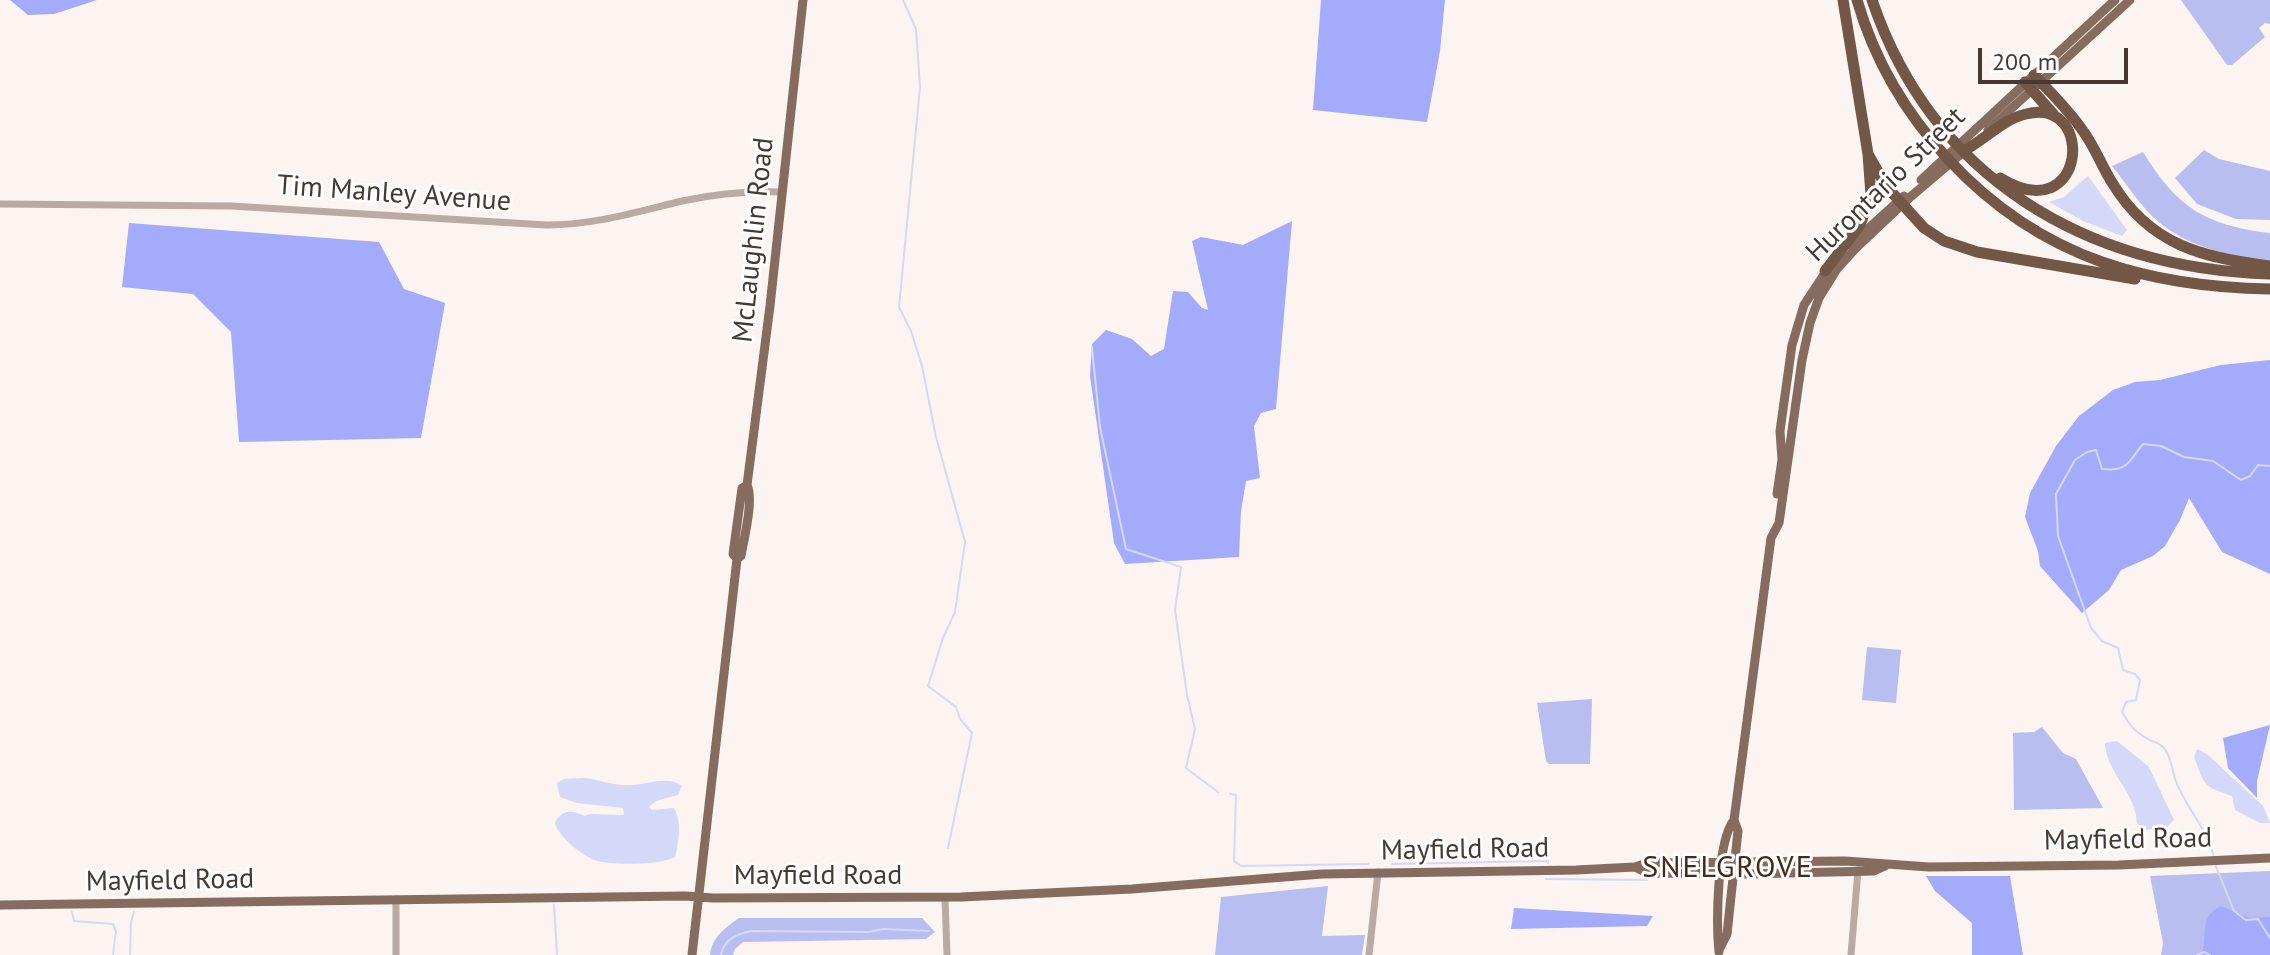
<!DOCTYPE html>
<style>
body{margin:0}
#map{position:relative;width:2270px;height:955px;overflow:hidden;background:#fbf4f0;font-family:"PT Sans",sans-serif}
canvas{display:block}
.scale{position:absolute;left:1978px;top:48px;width:150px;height:36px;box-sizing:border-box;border:4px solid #453931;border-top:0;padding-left:10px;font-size:24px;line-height:28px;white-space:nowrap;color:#453931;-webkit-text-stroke:6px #fff;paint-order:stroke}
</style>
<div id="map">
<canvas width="2270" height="955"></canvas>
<div class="scale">200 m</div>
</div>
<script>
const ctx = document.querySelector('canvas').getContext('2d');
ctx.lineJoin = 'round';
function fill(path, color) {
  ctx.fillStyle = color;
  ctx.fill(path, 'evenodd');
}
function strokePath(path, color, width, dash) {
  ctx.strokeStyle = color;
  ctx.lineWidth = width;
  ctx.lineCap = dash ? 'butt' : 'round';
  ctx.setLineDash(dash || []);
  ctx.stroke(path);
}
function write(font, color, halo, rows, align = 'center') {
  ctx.font = font + ' "PT Sans",sans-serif';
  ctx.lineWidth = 6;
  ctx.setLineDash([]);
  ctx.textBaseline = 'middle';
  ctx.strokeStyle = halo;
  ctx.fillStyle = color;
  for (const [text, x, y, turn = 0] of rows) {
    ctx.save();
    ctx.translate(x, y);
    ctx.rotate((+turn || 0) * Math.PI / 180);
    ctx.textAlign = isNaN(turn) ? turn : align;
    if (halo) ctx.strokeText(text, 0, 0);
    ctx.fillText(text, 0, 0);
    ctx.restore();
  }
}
const green = new Path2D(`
 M2181,0H2270V24L2265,23L2259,28L2265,37L2232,65H2227Z
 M2204,150L2219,159L2270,171V220L2236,219L2197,204L2175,178Z
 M2143,152C2177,207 2204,225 2270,233V262C2233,256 2190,248 2160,223C2141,208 2127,184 2112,166Z
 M1867,647L1901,650L1896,703L1862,700Z
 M1592,699L1590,764H1549L1546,761L1537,703Z
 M2042,727L2063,753L2076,759L2103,808L2014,810L2013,733L2034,732Z
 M2270,871V955H2161L2163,943L2150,876Z
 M1328,886L1322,936L1365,935L1362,955H1215L1221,897Z
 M739,918H922L935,932L926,939L743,942L735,949L733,955H710C712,937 725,928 739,918Z`);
const forest = new Path2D(`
 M10,0H97L54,14L28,15Z
 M1321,0H1445L1440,51L1427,122L1313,110Z
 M1292,221L1276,409L1261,413L1254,426L1260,478L1246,481L1241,511L1239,557L1125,564L1114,543L1090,376L1092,344L1106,330L1132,339L1151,356L1164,349L1173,291L1188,292L1202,308L1208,310L1192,241L1201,237L1243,245Z
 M129,223L379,242L404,289L445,303L421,438L239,442L231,332L193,294L122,287Z
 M2270,360V574L2222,552L2189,498L2180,520L2165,546L2153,556L2121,570L2109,590L2082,613L2040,566L2038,551L2025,517L2030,493L2056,446L2079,416L2113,390L2135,382L2160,380L2221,365Z
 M2270,725L2257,781V798L2228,768L2223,738Z
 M1926,876H2010L2023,955H1972V923L1935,891Z
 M2221,906L2250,918L2270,917V955H2202C2208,935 2198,917 2221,906Z
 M1514,908L1653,916L1647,926L1511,929Z`);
const water = new Path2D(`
 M2088,176L2127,230L2122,236L2085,222L2049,202L2064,197Z
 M2117,741L2149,767L2174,820L2167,827L2145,830L2137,823C2136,793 2106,772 2105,743Z
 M2197,749L2207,754L2263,806L2270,823H2260L2235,810L2232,796C2202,786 2205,785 2194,757Z
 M584,778C598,779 610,785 624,785C645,787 664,774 682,786L678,795L656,801L649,807L652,810L674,808C682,821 679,843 675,857C663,865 610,866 595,860C581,855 559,837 555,823C562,809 572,810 585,816L590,814L623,815L624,813L623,808L577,803L560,797L557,783L564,779Z`);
const stream = new Path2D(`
 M903,0L916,29L920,87L899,307L911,331L922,366L936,437L965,542L955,612L943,638L928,686L956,707L960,719L972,733L948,848
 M1092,347L1100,427L1126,549L1181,567L1175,610L1187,695L1195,729L1186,768L1218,792
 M1230,794L1236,795L1234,861L1241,866L1368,864
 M2214,858C2209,831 2187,809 2177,784C2172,773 2172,757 2164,748C2159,742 2154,743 2148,739C2135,732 2129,724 2122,712L2126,702L2136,700L2140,680L2135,674L2123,670L2118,648L2102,641L2091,628L2058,536L2056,494L2075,460L2087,452L2096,450L2102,469C2128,472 2128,462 2143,444L2161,446L2184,457L2213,461L2241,480L2250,476L2258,465L2270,466
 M1392,864L1548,861V863
 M2215,864L2234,911L2246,920L2258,919L2270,938
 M1546,879L1647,880
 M554,905L557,955
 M72,912L74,921L113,924L116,931L113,955
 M130,955L131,922L134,912
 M721,955C724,939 737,934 751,931L868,932L883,929L929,931
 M2197,955L2204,952L2210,955`);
const minor = new Path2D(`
 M0,204L231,206L547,225C594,225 636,212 682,201C715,194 749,191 782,192
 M945,898L947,955
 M396,899V955
 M1369,955L1378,872
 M1851,955L1858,870`);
const major = new Path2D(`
 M1988,130L2130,0
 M1921,180L2115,0
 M1850,245L1904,196
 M1777,494L1782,460L1780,431L1792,345L1804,305L1829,267
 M737,559L733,554L742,488L747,485
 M1635,867L1647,873L1748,874L1874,871L1885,866
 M0,905L685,896L713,898L961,897L1132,889L1322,874L1576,870L1635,867L1647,863L1845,861L1929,867L2119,865L2270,858
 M1719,950L1727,934L1738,831L1734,820L1771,538L1779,523L1802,360L1810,323L1819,298L1837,269L1855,249L1908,199L1968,148
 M1719,952C1716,923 1717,841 1734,820
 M692,955L737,559L741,556C744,538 754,500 747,485L770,306L803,0`);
const highway = new Path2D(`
 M1857,0C1891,118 1986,221 2102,262C2156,281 2213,288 2270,289
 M1872,0C1933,179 2086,268 2270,274
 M2034,75C2051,93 2069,110 2083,131C2095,147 2102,167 2113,184C2150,245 2203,258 2270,266
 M2025,82L2054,115
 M1967,149C1986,138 2004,119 2026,114C2097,96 2086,231 2000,178
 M1868,154L1886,186L1924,228L1944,241L1977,252L2135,279
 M1825,271L1860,225L1871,195L1868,154L1843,0`);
const streetNames = [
 ["Hurontario Street",1886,185,-44],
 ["Tim Manley Avenue",394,194,4],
 ["McLaughlin Road",754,240,-84],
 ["Mayfield Road",2128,840,-1],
 ["Mayfield Road",1465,850,-1],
 ["Mayfield Road",818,876],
 ["Mayfield Road",170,881,-1]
];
const neighbourhoodNames = [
 ["SNELGROVE",1728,868]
];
fill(green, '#b8beef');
fill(forest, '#a4abfa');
fill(water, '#d4d8f9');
strokePath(stream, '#d4d8f9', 2);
strokePath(minor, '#b9aba3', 7);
strokePath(major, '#856c5e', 9);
strokePath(highway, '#725646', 11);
write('28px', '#453931', '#fff', streetNames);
ctx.letterSpacing = '2px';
write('30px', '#432a1b', '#fff', neighbourhoodNames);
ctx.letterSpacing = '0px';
</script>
